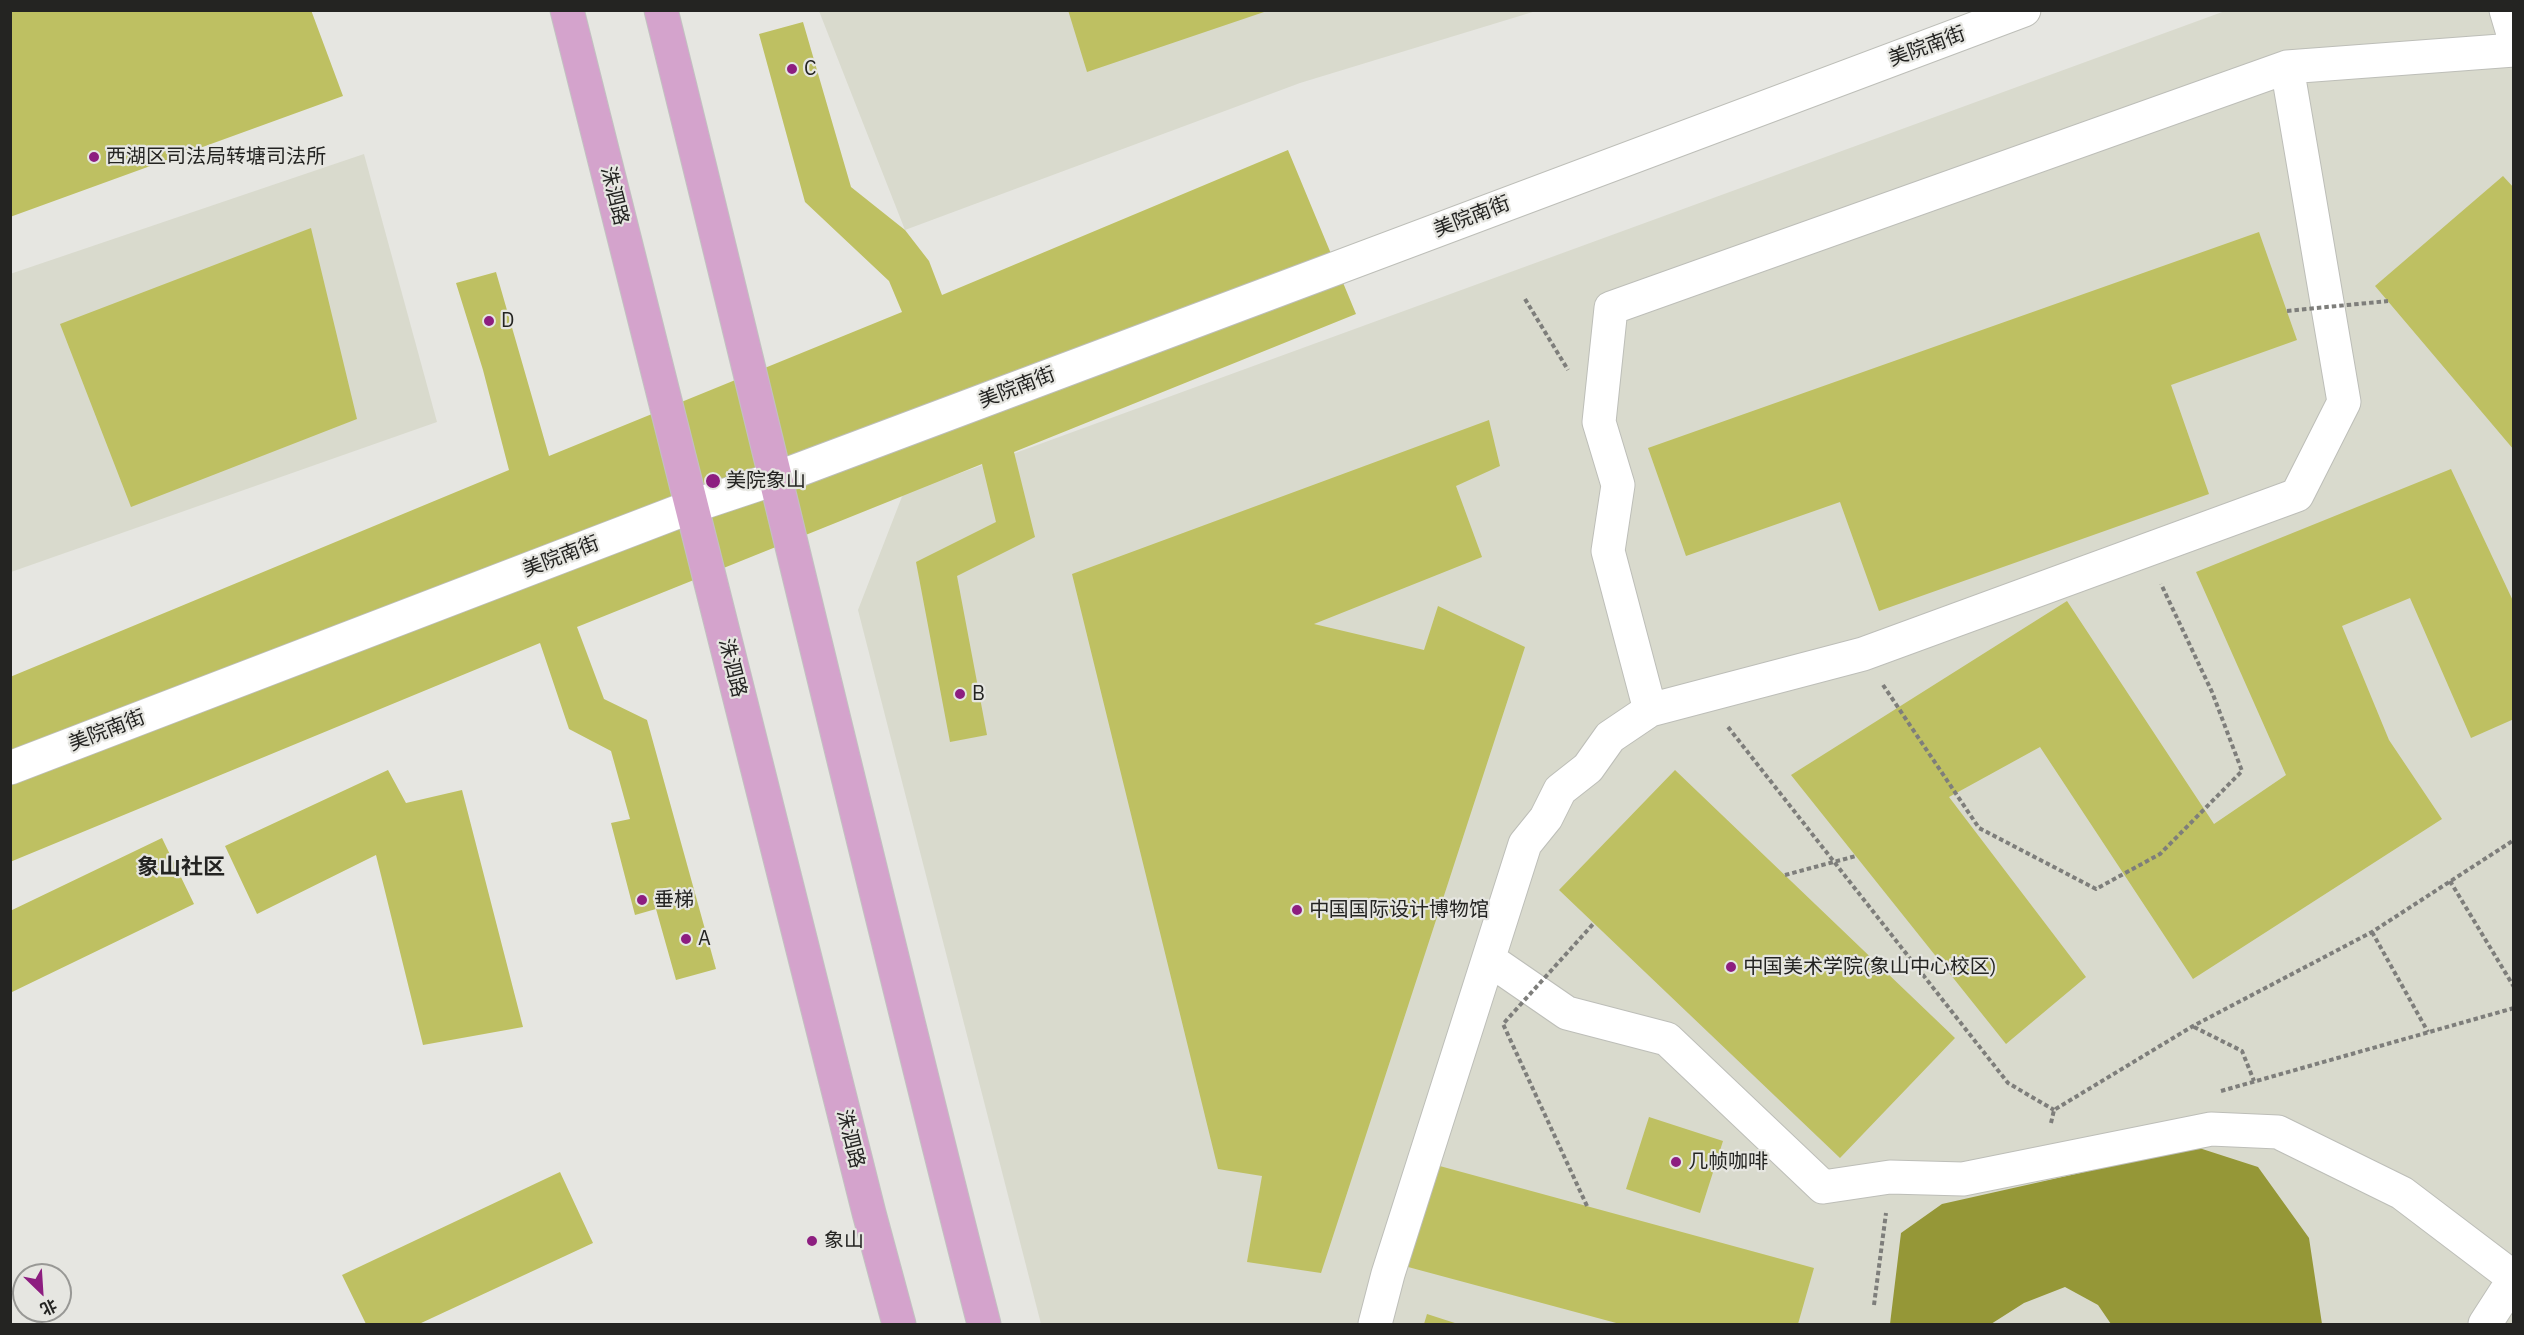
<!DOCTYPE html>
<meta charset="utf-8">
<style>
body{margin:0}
#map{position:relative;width:2524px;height:1335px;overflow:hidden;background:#e6e6e1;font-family:"IBM Plex Sans","Noto Sans SC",sans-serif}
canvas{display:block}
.frame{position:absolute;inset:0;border:12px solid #242422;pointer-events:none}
.north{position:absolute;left:12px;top:1263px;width:60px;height:60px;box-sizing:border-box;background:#e6e6e1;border:2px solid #989895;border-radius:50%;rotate:155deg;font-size:16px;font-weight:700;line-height:24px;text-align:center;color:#242422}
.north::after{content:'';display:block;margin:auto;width:21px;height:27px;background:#8d1e80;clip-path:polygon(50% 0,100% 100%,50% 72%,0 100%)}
</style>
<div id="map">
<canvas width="2524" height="1335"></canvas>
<div class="frame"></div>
<div class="north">北</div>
</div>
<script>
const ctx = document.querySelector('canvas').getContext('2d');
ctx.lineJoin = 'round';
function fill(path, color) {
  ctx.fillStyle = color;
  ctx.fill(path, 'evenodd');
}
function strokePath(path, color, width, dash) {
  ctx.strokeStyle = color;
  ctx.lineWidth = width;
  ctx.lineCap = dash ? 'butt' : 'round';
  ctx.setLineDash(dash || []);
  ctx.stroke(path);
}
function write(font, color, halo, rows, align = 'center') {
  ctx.font = font + ' "IBM Plex Sans","Noto Sans SC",sans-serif';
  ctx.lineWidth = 4.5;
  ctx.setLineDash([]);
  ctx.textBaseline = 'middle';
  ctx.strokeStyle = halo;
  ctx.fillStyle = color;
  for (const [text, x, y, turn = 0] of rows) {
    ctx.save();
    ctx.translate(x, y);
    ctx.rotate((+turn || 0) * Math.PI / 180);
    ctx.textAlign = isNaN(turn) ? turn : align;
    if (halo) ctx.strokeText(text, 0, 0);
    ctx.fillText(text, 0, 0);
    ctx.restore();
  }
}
const built = new Path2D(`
 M819,11H1536L1300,83L905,230Z
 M2225,11H2513V1324H1041L858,610L903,494Z
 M364,154L437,422L11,572L10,274Z`);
const water = new Path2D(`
 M2196,1147L2258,1167L2309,1238L2322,1324H2111L2098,1305L2065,1287L2024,1303L1991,1324H1890L1901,1233L1942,1204Z`);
const building = new Path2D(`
 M10,10H311L343,96L10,217Z
 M1068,10H1267V11L1087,72Z
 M803,22L851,187L905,230L929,261L942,295L1288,150L1356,314L1014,452L1035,537L957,576L987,735L950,742L916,562L996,522L982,464L577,627L604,699L647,720L716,969L676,980L656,909L635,915L611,823L630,819L611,751L569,729L540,643L10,862V677L509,470L483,370L456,283L496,272L549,456L902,312L889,281L805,202L759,34Z
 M2503,176L2514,188V450L2375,286Z
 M311,228L357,419L131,507L60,324Z
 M2259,232L2297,340L2171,385L2209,494L1879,611L1840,502L1686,556L1648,448Z
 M1489,420L1500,466L1456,486L1482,557L1314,624L1424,650L1438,606L1525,647L1321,1273L1247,1262L1262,1176L1218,1169L1072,574Z
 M2451,469L2514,603V719L2471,738L2410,598L2342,626L2389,740L2442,819L2193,979L2040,747L1949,797L2086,977L2006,1044L1791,775L2067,601L2214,824L2286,775L2196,572Z
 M388,770L406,803L462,790L523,1027L423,1045L376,855L257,914L225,846Z
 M1675,770L1955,1038L1840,1158L1559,890Z
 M162,838L194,904L10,993V911Z
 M1649,1117L1723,1141L1700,1213L1626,1189Z
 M1436,1165L1814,1268L1798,1324H1620L1408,1267Z
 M560,1172L593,1243L419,1324H366L342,1275Z
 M1427,1314L1458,1324H1424Z`);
const path = new Path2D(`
 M1525,299L1568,370
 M1883,685L1979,828L2096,889L2160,854L2242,771L2212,692L2161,584
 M1728,727L2008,1083L2054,1110
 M2450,881L2514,987
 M2372,932L2428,1032
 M2194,1027L2242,1051L2254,1081
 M2221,1091L2514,1008
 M2051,1123L2054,1110L2193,1026L2372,932L2514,840
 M1874,1305L1886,1213`);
const minor = new Path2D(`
 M2506,10L2514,37
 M1650,710L1863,654L2297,495L2344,402L2287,67
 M1490,960L1567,1013L1667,1039L1823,1187L1890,1177L1963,1179L2211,1129L2278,1132L2402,1193L2514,1278
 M1375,1324L1388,1274L1525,844L1546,818L1560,790L1588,768L1610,737L1650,710L1608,551L1618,485L1599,422L1611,308L2287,67L2514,50
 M2485,1324L2514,1279`);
const tertiary = new Path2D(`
 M10,768L693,506L777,478L2024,10`);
const primary = new Path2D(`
 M567,10L869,1213L899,1324
 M661,10C770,448 872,888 984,1324`);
const pathBridge = new Path2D(`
 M2287,311L2388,301
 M1785,875L1856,856
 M1587,1206L1503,1024L1594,923`);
const markers = [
 [792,69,6,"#8d1e80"],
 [94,157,6,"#8d1e80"],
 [489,321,6,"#8d1e80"],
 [713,481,8,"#8d1e80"],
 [960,694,6,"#8d1e80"],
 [642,900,6,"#8d1e80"],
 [1297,910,6,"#8d1e80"],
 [686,939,6,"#8d1e80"],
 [1731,967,6,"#8d1e80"],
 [1676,1162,6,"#8d1e80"],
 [812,1241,6,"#8d1e80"]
];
const streetNames = [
 ["美院南街",1927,47,-20],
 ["洙泗路",614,196,76],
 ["美院南街",1472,217,-21],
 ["美院南街",1017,388,-21],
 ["美院南街",561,557,-21],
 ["洙泗路",732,668,76],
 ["美院南街",107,731,-21],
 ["洙泗路",850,1139,76]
];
const poiNames = [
 ["C",804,69],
 ["西湖区司法局转塘司法所",106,157],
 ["D",501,321],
 ["美院象山",726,481],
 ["B",972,694],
 ["垂梯",654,900],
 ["中国国际设计博物馆",1309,910],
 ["A",698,939],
 ["中国美术学院(象山中心校区)",1743,967],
 ["几帧咖啡",1688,1162],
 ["象山",824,1241]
];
const quarterNames = [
 ["象山社区",181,868]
];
fill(built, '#d9dacd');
fill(water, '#959737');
fill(building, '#bec062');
strokePath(minor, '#bdbeb8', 35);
strokePath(tertiary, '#bdbeb8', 35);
strokePath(primary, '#c2c2c1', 35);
strokePath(path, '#7e7e7b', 4, [4.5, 3]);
strokePath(minor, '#fff', 33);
strokePath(tertiary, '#fff', 33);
strokePath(primary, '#d4a3cc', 33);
strokePath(pathBridge, '#7e7e7b', 4, [4.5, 3]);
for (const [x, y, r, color] of markers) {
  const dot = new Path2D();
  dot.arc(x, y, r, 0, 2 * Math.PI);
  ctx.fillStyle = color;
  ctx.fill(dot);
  strokePath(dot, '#e6e6e1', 2);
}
write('20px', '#242422', '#e6e6e1', streetNames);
write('20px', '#242422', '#e6e6e1', poiNames, 'left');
write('bold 22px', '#242422', '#e6e6e1', quarterNames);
</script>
